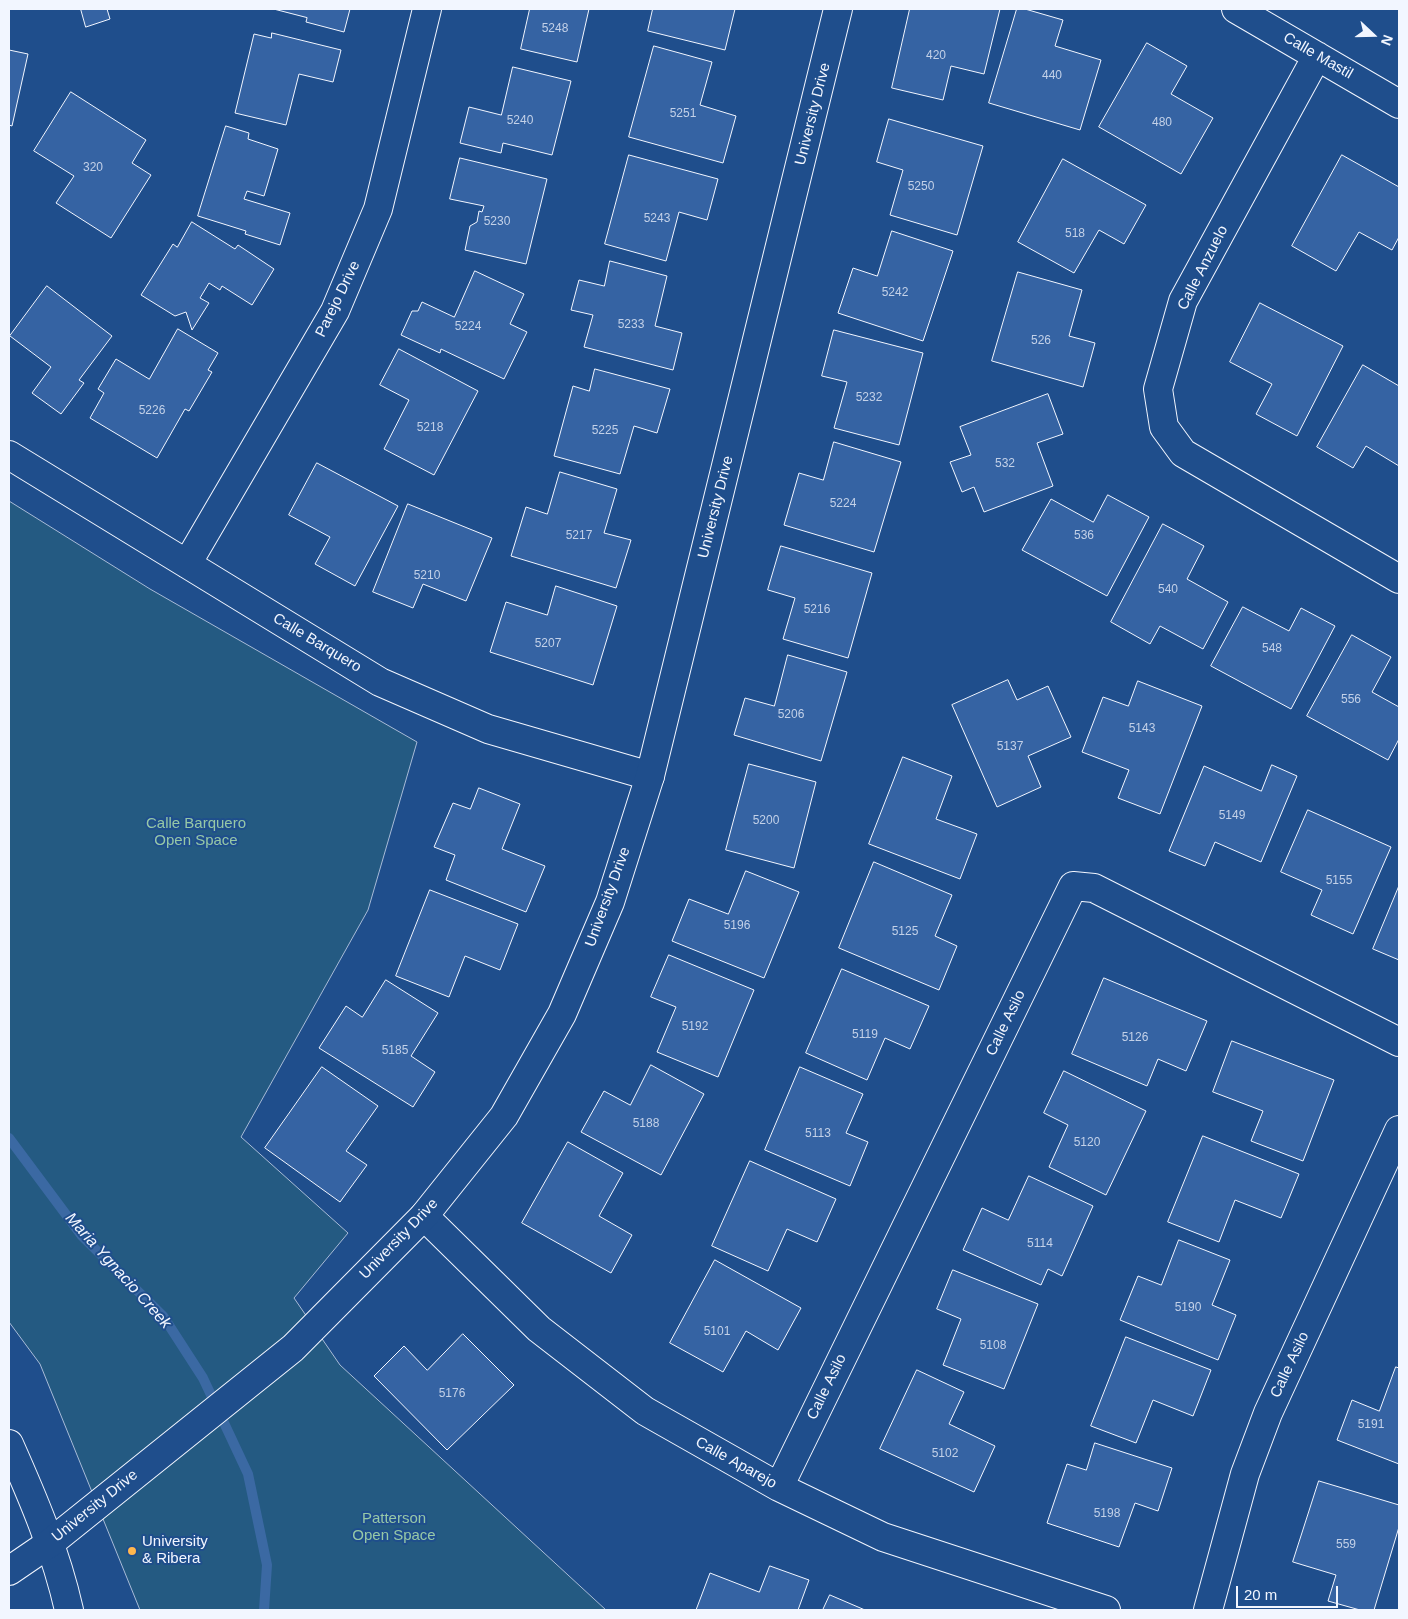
<!DOCTYPE html>
<style>
body{margin:0}
#map{position:relative;width:1408px;height:1619px;overflow:hidden;background:#1f4e8c;font-family:Arial,sans-serif}
canvas{display:block}
.frame{position:absolute;inset:0;border:10px solid #f2f6ff;pointer-events:none}
.north{position:absolute;left:1348px;top:10px;width:50px;height:50px;-webkit-text-stroke:4px #1f4e8c;paint-order:stroke;rotate:111deg;font-size:14px;font-weight:700;line-height:20px;text-align:center;color:#f2f6ff}
.north::after{content:'';display:block;margin:auto;width:18px;height:22px;background:#f2f6ff;clip-path:polygon(50% 0,100% 100%,50% 72%,0 100%)}
.scale{position:absolute;left:1236px;top:1586px;width:102px;height:22px;box-sizing:border-box;border:2px solid #f2f6ff;border-top:0;padding-left:6px;font-size:15px;line-height:18px;white-space:nowrap;color:#f2f6ff;-webkit-text-stroke:4px #1f4e8c;paint-order:stroke}
</style>
<div id="map">
<canvas width="1408" height="1619"></canvas>
<div class="frame"></div>
<div class="north">N</div>
<div class="scale">20 m</div>
</div>
<script>
const ctx = document.querySelector('canvas').getContext('2d');
ctx.lineJoin = 'round';
function fill(path, color) {
  ctx.fillStyle = color;
  ctx.fill(path, 'evenodd');
}
function strokePath(path, color, width, dash) {
  ctx.strokeStyle = color;
  ctx.lineWidth = width;
  ctx.lineCap = dash ? 'butt' : 'round';
  ctx.setLineDash(dash || []);
  ctx.stroke(path);
}
function write(font, color, halo, rows, align = 'center') {
  ctx.font = font + ' Arial,sans-serif';
  ctx.lineWidth = 4;
  ctx.setLineDash([]);
  ctx.textBaseline = 'middle';
  ctx.strokeStyle = halo;
  ctx.fillStyle = color;
  for (const [text, x, y, turn = 0] of rows) {
    ctx.save();
    ctx.translate(x, y);
    ctx.rotate((+turn || 0) * Math.PI / 180);
    ctx.textAlign = isNaN(turn) ? turn : align;
    if (halo) ctx.strokeText(text, 0, 0);
    ctx.fillText(text, 0, 0);
    ctx.restore();
  }
}
const green = new Path2D(`
 M9,501L150,589L417,742L368,910L241,1137L348,1233L294,1298L340,1365L606,1610H140L40,1364L9,1322Z`);
const stream = new Path2D(`
 M9,1138L82,1236L163,1316L203,1378L248,1474L267,1565L264,1610`);
const building = new Path2D(`
 M81,9H107L110,19L86,27Z
 M274,9H350L344,32L306,22L307,18Z
 M530,9H589L577,62L521,49Z
 M653,9H735L725,50L648,31Z
 M910,9H1000L984,74L951,66L943,100L892,88Z
 M1017,9H1025L1063,20L1055,46L1101,60L1080,130L989,103Z
 M272,33L341,50L333,82L299,74L286,125L235,113L254,34L271,38Z
 M1147,43L1187,66L1171,94L1213,118L1181,174L1099,127Z
 M654,46L712,62L700,105L736,116L723,163L629,137Z
 M9,50L28,54L12,126L9,125Z
 M513,67L571,81L552,155L503,143L501,153L460,143L469,107L501,115Z
 M71,92L146,140L132,163L151,175L111,238L56,203L74,176L34,151Z
 M889,119L983,146L957,235L890,215L903,170L877,162Z
 M226,126L249,133L248,139L278,149L264,196L247,191L244,199L290,213L280,245L245,234L246,231L198,216Z
 M629,155L718,179L707,220L679,212L666,261L605,244Z
 M1342,155L1399,187V237L1392,250L1359,232L1336,271L1292,246Z
 M460,158L547,179L526,264L465,250L470,226L477,222L479,211L482,212L484,206L450,199Z
 M1063,159L1146,205L1124,244L1099,230L1074,273L1018,242Z
 M192,222L235,249L238,245L274,269L252,305L222,286L220,290L209,283L200,298L209,303L192,330L186,312L175,316L141,295L173,244L177,247Z
 M892,231L953,251L923,341L838,313L853,268L877,276Z
 M610,261L667,276L655,326L682,333L673,370L584,347L593,315L571,310L579,280L604,286Z
 M475,271L524,294L510,324L527,332L504,379L441,349L440,353L401,335L412,311H418L422,302L454,317Z
 M1018,272L1082,290L1069,336L1095,343L1083,387L992,361Z
 M47,286L112,336L79,380L84,383L61,414L32,393L51,367L10,336Z
 M1260,303L1343,346L1297,436L1256,414L1272,384L1230,362Z
 M178,329L218,353L208,370L212,372L189,411L185,409L157,458L90,418L104,393L98,389L116,359L149,379Z
 M834,330L923,353L899,445L834,428L847,382L822,376Z
 M399,349L478,391L434,475L384,449L409,400L380,385Z
 M1363,365L1399,386V466L1366,446L1353,468L1317,447Z
 M595,369L670,389L657,433L634,426L620,474L554,456L573,386L589,391Z
 M1048,394L1063,434L1037,443L1053,486L984,512L974,487L962,492L950,462L971,455L960,427Z
 M834,442L901,462L874,552L784,525L799,473L823,480Z
 M317,463L398,506L355,586L315,564L330,537L289,515Z
 M560,472L617,489L604,533L631,540L616,588L511,556L526,507L547,514Z
 M1108,495L1149,517L1107,596L1022,550L1051,499L1093,522Z
 M408,504L492,538L466,601L423,584L413,608L373,592Z
 M1163,524L1204,546L1187,579L1228,602L1203,649L1160,626L1150,644L1111,622Z
 M781,546L872,573L848,658L783,639L795,598L768,590Z
 M556,586L617,606L593,685L490,652L506,602L547,615Z
 M1243,607L1289,631L1301,608L1335,626L1291,709L1211,666Z
 M1352,635L1391,657L1372,692L1399,707V739L1388,760L1307,716Z
 M788,655L847,672L821,761L734,735L745,698L774,706Z
 M1008,680L1017,700L1048,686L1071,737L1028,756L1041,787L997,807L952,705Z
 M1138,681L1202,706L1160,814L1118,798L1129,770L1082,752L1103,697L1128,706Z
 M903,757L952,776L936,819L977,834L960,879L869,844Z
 M749,764L816,782L794,868L726,850Z
 M1272,765L1297,776L1261,862L1215,842L1205,866L1169,851L1204,766L1261,791Z
 M479,788L520,804L502,849L545,866L526,912L446,880L455,855L434,847L453,803L470,809Z
 M1308,810L1391,847L1353,934L1311,915L1322,890L1281,872Z
 M874,862L952,895L935,936L957,946L939,990L839,948Z
 M746,871L799,892L764,978L672,941L689,899L728,914Z
 M1399,886V960L1373,949Z
 M430,890L518,924L500,970L465,956L449,997L396,976Z
 M669,955L754,990L718,1077L657,1052L676,1007L651,997Z
 M842,969L929,1006L910,1049L885,1038L867,1080L806,1053Z
 M1104,978L1207,1021L1186,1071L1158,1059L1147,1086L1072,1054Z
 M386,980L438,1013L411,1056L435,1072L413,1107L319,1048L346,1006L362,1017Z
 M1232,1041L1334,1080L1303,1161L1251,1141L1263,1111L1213,1092Z
 M651,1065L704,1094L661,1175L581,1132L604,1091L630,1105Z
 M322,1067L378,1106L346,1151L367,1165L340,1202L265,1148Z
 M800,1067L863,1094L846,1133L868,1142L850,1186L765,1150Z
 M1064,1071L1146,1111L1106,1195L1049,1167L1068,1125L1044,1113Z
 M1203,1136L1299,1174L1281,1218L1235,1200L1219,1242L1168,1222Z
 M568,1142L623,1173L599,1216L632,1235L611,1273L522,1223Z
 M750,1161L836,1199L817,1242L787,1229L768,1271L712,1246Z
 M1029,1176L1093,1206L1062,1276L1048,1269L1041,1285L963,1250L982,1208L1008,1220Z
 M1179,1240L1230,1260L1212,1305L1236,1315L1218,1360L1120,1320L1138,1276L1161,1285Z
 M715,1260L801,1308L778,1350L746,1331L723,1372L670,1343Z
 M953,1270L1038,1304L1004,1389L943,1365L961,1319L937,1309Z
 M463,1334L514,1385L447,1450L374,1376L404,1346L427,1370Z
 M1126,1337L1211,1370L1193,1416L1153,1400L1136,1443L1091,1426Z
 M1396,1367L1399,1368V1464L1337,1440L1352,1400L1379,1411Z
 M917,1370L964,1392L949,1424L995,1446L974,1492L880,1449Z
 M1095,1443L1172,1468L1158,1511L1135,1503L1119,1547L1047,1523L1067,1464L1086,1470Z
 M1319,1481L1399,1505V1527L1374,1610H1360L1328,1601L1336,1575L1293,1562Z
 M770,1566L809,1580L798,1610H696L710,1573L759,1592Z
 M830,1595L865,1610H823Z`);
const minor = new Path2D(`
 M1236,9L1399,104
 M1317,56L1183,301L1158,389L1164,427L1183,453L1399,579
 M9,455L380,682L488,729L650,776
 M187,564L335,311L378,209L427,9
 M424,1216L539,1329L645,1411L779,1487L883,1537L1106,1610
 M9,1444C33,1498 56,1552 69,1610
 M779,1487L1073,886L1094,888L1399,1042
 M1208,1610L1245,1474L1268,1413L1399,1130`);
const tertiary = new Path2D(`
 M9,1571L50,1543L293,1348L424,1216L504,1116L562,1014L610,902L650,776L838,9`);
const markers = [
 [132,1551,5,"#ffb74d"]
];
const numberNames = [
 ["5248",555,29],
 ["420",936,56],
 ["440",1052,76],
 ["5251",683,114],
 ["5240",520,121],
 ["480",1162,123],
 ["320",93,168],
 ["5250",921,187],
 ["5243",657,219],
 ["5230",497,222],
 ["518",1075,234],
 ["5242",895,293],
 ["5233",631,325],
 ["5224",468,327],
 ["526",1041,341],
 ["5232",869,398],
 ["5226",152,411],
 ["5218",430,428],
 ["5225",605,431],
 ["532",1005,464],
 ["5224",843,504],
 ["5217",579,536],
 ["536",1084,536],
 ["5210",427,576],
 ["540",1168,590],
 ["5216",817,610],
 ["5207",548,644],
 ["548",1272,649],
 ["556",1351,700],
 ["5206",791,715],
 ["5143",1142,729],
 ["5137",1010,747],
 ["5149",1232,816],
 ["5200",766,821],
 ["5155",1339,881],
 ["5196",737,926],
 ["5125",905,932],
 ["5192",695,1027],
 ["5119",865,1035],
 ["5126",1135,1038],
 ["5185",395,1051],
 ["5188",646,1124],
 ["5113",818,1134],
 ["5120",1087,1143],
 ["5114",1040,1244],
 ["5190",1188,1308],
 ["5101",717,1332],
 ["5108",993,1346],
 ["5176",452,1394],
 ["5191",1371,1425],
 ["5102",945,1454],
 ["5198",1107,1514],
 ["559",1346,1545]
];
const streetNames = [
 ["Calle Mastil",1318,56,30],
 ["University Drive",813,114,-76],
 ["Calle Anzuelo",1203,268,-63],
 ["Parejo Drive",338,299,-64],
 ["University Drive",716,507,-76],
 ["Calle Barquero",317,643,31],
 ["University Drive",608,897,-70],
 ["Calle Asilo",1006,1023,-64],
 ["University Drive",399,1239,-46],
 ["Calle Asilo",1290,1365,-65],
 ["Calle Asilo",827,1387,-64],
 ["Calle Aparejo",736,1463,29],
 ["University Drive",95,1506,-39]
];
const parkNames = [
 ["Calle Barquero",196,824],
 ["Open Space",196,841],
 ["Patterson",394,1519],
 ["Open Space",394,1536]
];
const poiNames = [
 ["University",142,1542],
 ["& Ribera",142,1559]
];
const waterNames = [
 ["Maria Ygnacio Creek",118,1271,48]
];
fill(green, '#245a82');
strokePath(green, '#a8bbd7', 1);
strokePath(stream, '#3b69a3', 10);
fill(building, '#3563a3');
strokePath(building, '#f2f6ff', 1);
strokePath(minor, '#f2f6ff', 30);
strokePath(tertiary, '#f2f6ff', 30);
strokePath(minor, '#1f4e8c', 28);
strokePath(tertiary, '#1f4e8c', 28);
for (const [x, y, r, color] of markers) {
  const dot = new Path2D();
  dot.arc(x, y, r, 0, 2 * Math.PI);
  ctx.fillStyle = color;
  ctx.fill(dot);
  strokePath(dot, '#1f4e8c', 2);
}
write('12px', '#c3d1e8', null, numberNames);
write('15px', '#f2f6ff', '#1f4e8c', streetNames);
write('15px', '#97c8a6', '#1f4e8c', parkNames);
write('15px', '#f2f6ff', '#1f4e8c', poiNames, 'left');
write('italic 16px', '#f2f6ff', '#1f4e8c', waterNames);
</script>
